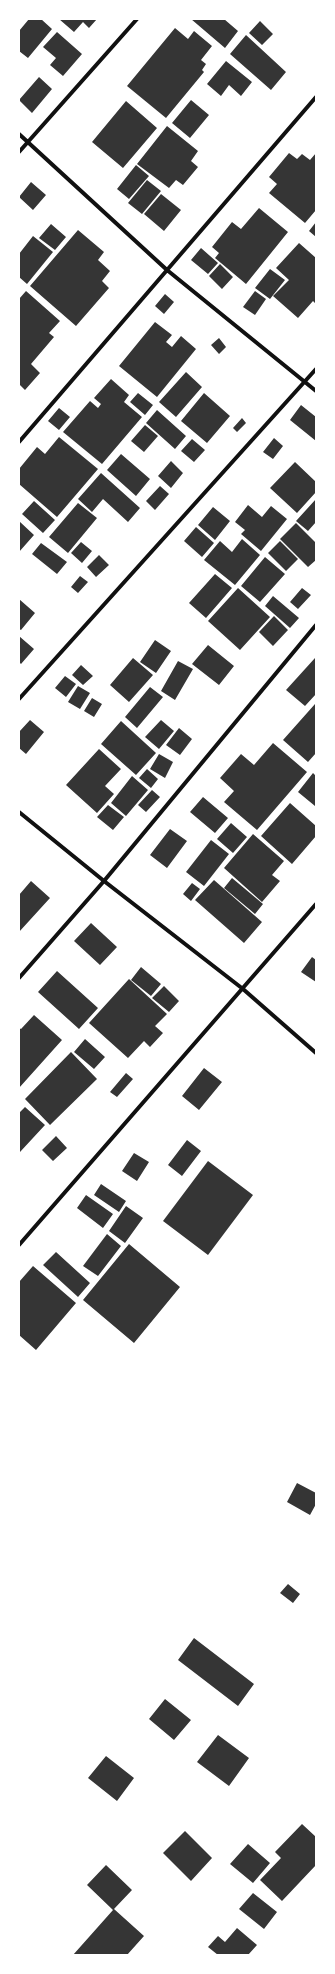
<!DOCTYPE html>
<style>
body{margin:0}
#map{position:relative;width:335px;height:1974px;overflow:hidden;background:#fff;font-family:Figtree,sans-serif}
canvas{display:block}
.frame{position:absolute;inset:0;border:20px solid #fff;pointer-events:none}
</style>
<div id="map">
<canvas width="335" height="1974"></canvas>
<div class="frame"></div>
</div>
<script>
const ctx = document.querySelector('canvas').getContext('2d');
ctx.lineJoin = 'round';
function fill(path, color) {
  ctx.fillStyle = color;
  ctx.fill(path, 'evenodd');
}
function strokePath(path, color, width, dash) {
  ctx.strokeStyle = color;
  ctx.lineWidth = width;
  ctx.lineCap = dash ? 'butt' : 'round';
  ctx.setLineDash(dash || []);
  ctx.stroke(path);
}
const building = new Path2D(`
 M29,19H41L52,29L28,58L19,51V31Z
 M59,19H97L89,28L83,22L74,32Z
 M191,19H224L238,31L225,48Z
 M260,21L273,34L262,45L249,33Z
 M175,28L188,39L194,31L212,46L201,60L206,64L202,70L204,72L166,118L127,86Z
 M57,32L82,54L63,76L50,65L56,58L43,47Z
 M246,35L286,72L271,90L230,54Z
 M226,61L252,82L241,96L229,85L221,96L207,84Z
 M39,77L52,89L32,113L19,100Z
 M191,100L209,115L190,138L172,123Z
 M126,101L157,128L123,168L92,142Z
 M167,126L198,151L191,161L198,167L183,185L176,180L169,188L137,164Z
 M289,153L297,159L302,154L310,160L316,153V210L305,223L269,193L277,184L269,177Z
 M136,165L149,176L129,199L117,189Z
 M147,180L161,191L142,214L128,203Z
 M31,182L46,195L33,210L19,197Z
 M161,194L181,210L164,231L144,214Z
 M259,208L288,232L246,284L215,258L219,253L212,247L232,222L241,229Z
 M316,222V237L309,231Z
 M51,224L66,237L55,250L39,238Z
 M78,230L104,252L98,260L110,271L102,281L109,288L76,326L30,286Z
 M33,236L53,252L27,284L19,277V254Z
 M299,243L316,258V304L313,301L298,318L273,296L289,280L276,268Z
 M201,248L218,263L208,274L191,260Z
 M220,264L233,277L222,289L209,276Z
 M270,269L285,280L270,299L255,288Z
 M26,291L60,321L49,333L54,337L31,364L40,373L25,390L19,384V299Z
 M255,291L266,299L255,315L243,307Z
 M165,294L174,302L164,314L155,306Z
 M155,322L172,335L166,342L172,347L181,336L196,349L157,397L119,366Z
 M219,338L226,347L219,354L211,345Z
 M186,372L202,387L176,417L159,402Z
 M111,379L129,395L124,402L142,417L102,464L63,432L90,401L98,408L101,404L94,398Z
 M138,393L153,405L145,415L130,402Z
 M204,393L230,416L207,443L181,421Z
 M301,405L316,417V441L290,420Z
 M59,408L70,417L59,430L48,421Z
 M157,410L186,436L175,449L146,423Z
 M242,418L246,423L237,432L233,428Z
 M145,425L158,436L144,452L131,441Z
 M59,437L98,469L57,517L19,484V469L37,447L45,454Z
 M274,438L283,446L273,459L263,452Z
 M192,439L205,450L194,462L181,451Z
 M121,454L150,479L136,496L107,470Z
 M171,461L183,473L171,488L158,476Z
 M295,462L316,482V492L297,513L270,488Z
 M101,473L140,508L128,522L103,499L92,512L78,499Z
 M160,486L169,494L155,510L146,501Z
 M316,499V522L308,531L296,521Z
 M34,501L55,520L43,533L22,514Z
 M78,503L97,518L68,553L49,537Z
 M248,505L262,517L271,506L287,519L261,551L241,534L245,530L235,522Z
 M213,507L230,521L215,540L198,525Z
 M19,521L34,535L19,552Z
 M296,523L316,543V560L308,567L280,539Z
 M196,527L214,543L202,557L184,541Z
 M242,539L260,555L235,585L204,560L220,541L232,552Z
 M280,541L298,559L286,571L268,553Z
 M81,542L92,551L82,563L71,553Z
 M41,543L67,562L57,574L32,554Z
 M99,555L109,565L96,577L87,567Z
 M265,557L285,574L260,602L241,586Z
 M215,574L232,588L206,618L189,603Z
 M80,576L88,582L78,593L71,587Z
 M238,588L270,617L240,650L208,621Z
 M302,588L311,595L298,609L290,602Z
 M273,596L299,618L290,628L265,606Z
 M19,599L35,613L21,630L19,629Z
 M274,616L288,630L273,646L259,632Z
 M19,636L34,649L21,664L19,662Z
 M155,640L171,651L156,673L140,662Z
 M208,645L234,666L219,685L192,664Z
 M133,658L153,675L129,702L110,685Z
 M315,658L316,694L305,706L286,690Z
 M178,661L193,669L175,700L161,691Z
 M81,665L93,676L83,685L72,675Z
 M65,676L76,684L66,697L55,688Z
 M78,686L90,693L80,709L68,702Z
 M150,687L163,697L137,728L125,717Z
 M92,698L102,704L94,717L84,711Z
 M315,704L316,753L308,762L283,740Z
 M30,720L44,732L26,754L19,748V732Z
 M161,720L174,731L159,749L145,737Z
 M121,721L156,753L136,775L101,744Z
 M179,728L192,739L180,755L166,745Z
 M273,743L307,772L257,830L224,802L234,791L220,778L241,754L254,765Z
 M99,749L121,769L105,786L114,794L97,813L66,785Z
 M159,754L173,762L165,778L150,769Z
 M147,769L158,779L151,788L139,778Z
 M313,773L316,776L315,806L298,792Z
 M132,776L148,790L126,816L111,803Z
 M152,790L160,797L146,812L138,805Z
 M203,797L228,818L215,833L190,812Z
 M290,803L316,826V836L292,864L261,836Z
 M108,805L124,817L113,830L97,817Z
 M231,823L247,837L233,853L217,839Z
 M170,829L187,841L167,868L150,855Z
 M253,834L284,861L272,875L280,881L262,902L224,868Z
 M211,840L229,854L204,886L186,872Z
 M232,878L263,904L255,914L224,888Z
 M214,880L262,922L244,943L195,900Z
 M31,881L50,898L19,932V895Z
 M192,883L200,889L191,901L183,894Z
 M91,923L117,947L100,965L74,941Z
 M312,957L316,960V982L301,972Z
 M141,967L161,984L151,996L131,980Z
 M57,971L98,1008L79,1029L38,992Z
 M129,979L167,1014L155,1026L163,1033L150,1047L144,1041L128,1058L89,1023Z
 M164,986L179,1001L169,1012L152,998Z
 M34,1015L62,1040L19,1088V1028L21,1029Z
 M85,1039L105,1057L94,1069L74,1052Z
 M71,1052L97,1079L50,1125L25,1099Z
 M204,1068L222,1082L199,1110L182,1096Z
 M126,1073L133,1079L117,1097L110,1092Z
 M25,1107L45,1125L20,1152L19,1113Z
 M56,1136L67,1148L53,1161L42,1150Z
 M187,1140L201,1151L182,1176L168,1165Z
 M134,1153L149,1162L137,1181L122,1171Z
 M208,1161L253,1195L208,1255L163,1221Z
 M101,1184L126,1201L119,1212L94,1195Z
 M86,1195L113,1214L103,1228L77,1208Z
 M126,1206L143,1218L125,1243L109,1231Z
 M107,1234L121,1246L98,1276L83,1266Z
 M129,1244L180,1287L134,1343L83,1300Z
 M56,1252L90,1283L78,1297L43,1265Z
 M33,1266L76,1303L36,1350L19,1335V1282Z
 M297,1483L316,1493V1504L310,1515L287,1502Z
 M288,1584L300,1594L293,1603L280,1593Z
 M194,1638L254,1684L238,1706L178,1660Z
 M165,1699L191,1720L174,1740L149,1719Z
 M218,1735L249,1758L229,1786L197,1762Z
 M106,1756L134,1778L117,1801L88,1778Z
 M302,1824L316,1837V1865L282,1901L260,1880L281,1858L275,1852Z
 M185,1831L212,1858L191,1881L163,1853Z
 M248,1844L270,1863L253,1883L230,1864Z
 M106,1865L132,1890L114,1909L144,1936L127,1955H73L113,1910L87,1885Z
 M253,1893L277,1912L264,1929L239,1909Z
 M237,1928L257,1945L248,1955H218L208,1947L218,1936L225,1942Z`);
const minor = new Path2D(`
 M19,134L167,270L316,391
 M19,152L137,19
 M19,442L316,97
 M19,699L316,369
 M19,812L104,881L243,989L316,1053
 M19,978L104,881L316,625
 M19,1245L316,904`);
fill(building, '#353535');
strokePath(minor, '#111', 4);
</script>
